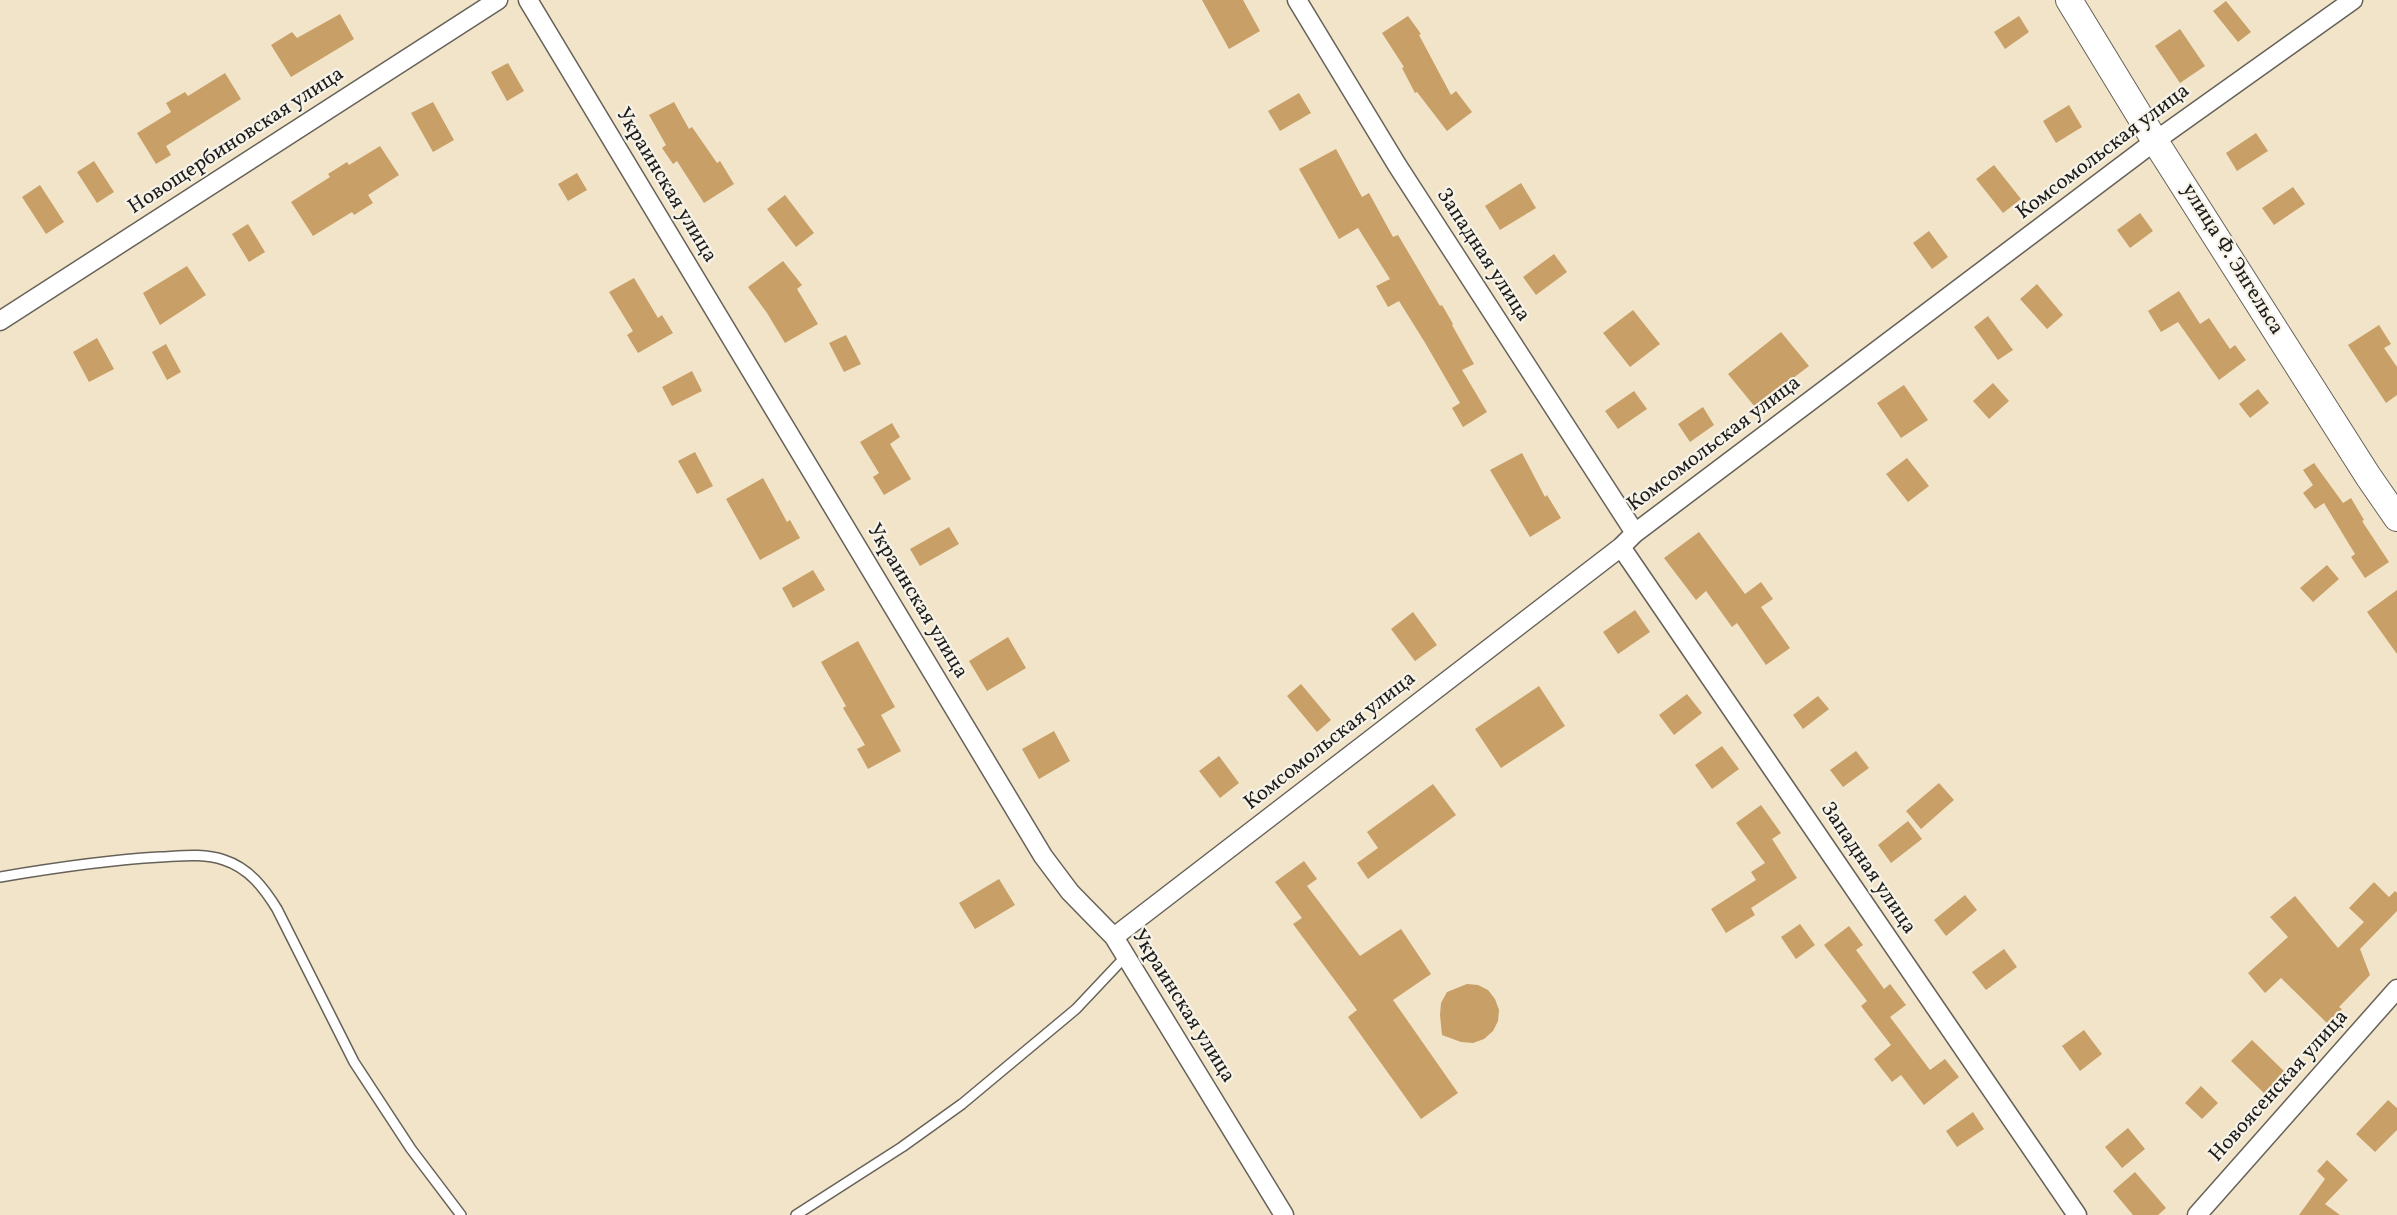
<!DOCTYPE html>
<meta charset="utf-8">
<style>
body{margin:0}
canvas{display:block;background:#f1e4c9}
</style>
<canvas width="2397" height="1215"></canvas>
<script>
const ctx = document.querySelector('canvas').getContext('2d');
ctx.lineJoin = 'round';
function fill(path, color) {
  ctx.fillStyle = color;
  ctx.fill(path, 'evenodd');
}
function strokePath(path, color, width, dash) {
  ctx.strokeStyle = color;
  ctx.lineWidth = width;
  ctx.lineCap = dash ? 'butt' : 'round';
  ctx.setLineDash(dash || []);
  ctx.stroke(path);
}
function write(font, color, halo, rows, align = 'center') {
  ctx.font = font + ' Vollkorn,serif';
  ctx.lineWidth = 4.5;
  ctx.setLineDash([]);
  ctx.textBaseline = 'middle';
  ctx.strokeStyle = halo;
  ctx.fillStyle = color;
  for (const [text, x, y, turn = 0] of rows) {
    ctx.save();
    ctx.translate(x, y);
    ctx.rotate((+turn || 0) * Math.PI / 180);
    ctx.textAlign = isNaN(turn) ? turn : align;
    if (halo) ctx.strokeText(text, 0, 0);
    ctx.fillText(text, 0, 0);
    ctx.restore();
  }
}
const building = new Path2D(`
 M1202,0H1243L1260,31L1229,49Z
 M2226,1L2251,32L2238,42L2213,11Z
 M340,14L354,39L291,77L271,45L292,32L297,38Z
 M1408,16L1421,34L1419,35L1451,95L1456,91L1472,112L1447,131L1417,92L1415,93L1402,68L1404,67L1382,33Z
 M2019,16L2029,32L2005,49L1994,32Z
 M2180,29L2205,66L2180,83L2155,46Z
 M508,63L524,91L507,101L491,72Z
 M225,73L241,99L166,146L171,155L156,164L137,133L171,112L166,103L185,92L188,96Z
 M1299,93L1311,113L1280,131L1268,111Z
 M433,102L454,140L433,152L411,113Z
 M674,102L689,129L692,127L717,163L720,161L734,184L704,203L677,161L673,164L662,148L666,145L649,115Z
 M2069,105L2082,127L2056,143L2043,121Z
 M2256,133L2268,151L2237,171L2226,153Z
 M380,146L399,175L368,195L373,203L354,215L352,212L313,236L291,202L330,177L328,174L347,162L349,165Z
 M1336,149L1362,197L1369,193L1393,237L1398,235L1440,306L1442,305L1453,324L1452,325L1474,364L1462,370L1487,412L1463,427L1452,408L1460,403L1424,341L1399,301L1388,307L1376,286L1390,279L1358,228L1339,239L1299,169Z
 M94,161L114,192L97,203L77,172Z
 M1994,165L2021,199L2003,213L1976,179Z
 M577,173L587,190L568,201L558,184Z
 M1521,183L1536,208L1500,230L1485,206Z
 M40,185L64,222L46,234L22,197Z
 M2293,187L2305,204L2274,225L2262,208Z
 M785,195L814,233L796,247L767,209Z
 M2140,213L2153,231L2130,248L2117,230Z
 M248,224L265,252L249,262L232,234Z
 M1929,231L1948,257L1932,269L1913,243Z
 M1554,254L1567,272L1536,295L1523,277Z
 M783,261L802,285L797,289L818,324L785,343L767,313L748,287Z
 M187,266L206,295L160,325L143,293Z
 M634,278L658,318L662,315L673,333L638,353L627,335L633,331L609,292Z
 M2037,284L2063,315L2047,329L2020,299Z
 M2179,291L2200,324L2209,318L2230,349L2235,345L2246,360L2219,380L2178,322L2161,332L2148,311Z
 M1633,310L1660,344L1630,367L1603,333Z
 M1988,316L2013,350L1998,360L1974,327Z
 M2379,325L2391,344L2384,348L2397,367V395L2386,403L2348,345Z
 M1781,332L1809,366L1755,407L1728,374Z
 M846,335L861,364L844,372L829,343Z
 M97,338L114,369L89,382L73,352Z
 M166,344L181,372L167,380L152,352Z
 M692,371L702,391L672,406L662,387Z
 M1993,383L2009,401L1989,419L1973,401Z
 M1904,385L1928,420L1901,438L1877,403Z
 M2258,389L2269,403L2250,418L2239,404Z
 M1634,391L1647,409L1618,429L1605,411Z
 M1703,407L1714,425L1690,442L1678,424Z
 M892,423L900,437L890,444L911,479L884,495L873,477L879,473L860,442Z
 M695,452L713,486L697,494L678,461Z
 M1522,453L1545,497L1547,495L1561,518L1530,537L1490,470Z
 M1907,458L1929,486L1908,502L1886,474Z
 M2314,463L2343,503L2351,498L2364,520L2362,521L2389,562L2365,578L2351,557L2355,554L2324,503L2315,509L2303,493L2313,485L2303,470Z
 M763,478L787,522L790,520L800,538L760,560L726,499Z
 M949,527L959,544L920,566L910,549Z
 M1699,532L1745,594L1761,582L1773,599L1761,607L1790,648L1766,665L1737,623L1732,627L1706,591L1696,600L1664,558Z
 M2327,565L2339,579L2313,602L2300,588Z
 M813,570L825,590L793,608L782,588Z
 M2397,590V654L2367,612Z
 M1635,610L1650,632L1618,654L1603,632Z
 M1413,612L1437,645L1415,661L1391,629Z
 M1008,637L1026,668L987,691L969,661Z
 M858,641L895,707L881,715L901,751L868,769L857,749L865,745L843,708L846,706L821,662Z
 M1301,684L1331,720L1317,732L1287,696Z
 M1539,686L1565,726L1501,768L1475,729Z
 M1687,694L1702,713L1674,735L1659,715Z
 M1818,696L1829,709L1803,729L1793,715Z
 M1054,731L1070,761L1039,779L1022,749Z
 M1722,746L1739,769L1712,789L1695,765Z
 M1856,751L1869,768L1843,787L1830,770Z
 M1219,756L1239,783L1220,798L1199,771Z
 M1939,783L1954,800L1921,829L1906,811Z
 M1433,784L1456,815L1368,879L1357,863L1378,848L1367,832Z
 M1761,805L1781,833L1772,839L1797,878L1751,908L1755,915L1726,933L1711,909L1756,880L1751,872L1765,863L1736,823Z
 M1908,821L1922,839L1891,863L1878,845Z
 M1304,861L1317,879L1307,886L1360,956L1401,929L1431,974L1393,1000L1458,1093L1421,1119L1348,1017L1357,1010L1293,924L1302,918L1275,882Z
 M999,879L1015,905L975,929L959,903Z
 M2374,882L2389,897L2395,891L2397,893V911L2360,949L2370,975L2339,1007L2342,1009L2328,1024L2281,978L2265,993L2248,973L2288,937L2270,917L2295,896L2338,948L2364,922L2349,908Z
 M1965,895L1977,910L1946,936L1934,920Z
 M1800,924L1815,945L1796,959L1781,937Z
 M1849,926L1863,945L1856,950L1884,989L1890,984L1906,1005L1890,1017L1930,1070L1945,1059L1959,1077L1924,1105L1901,1075L1892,1082L1874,1059L1891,1045L1861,1006L1867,1001L1824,945Z
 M2004,949L2017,967L1986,990L1972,972Z
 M1467,984L1478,985L1488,990L1495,999L1499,1010L1498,1021L1493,1031L1484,1039L1473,1043L1461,1042L1442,1035L1440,1015L1441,1003L1447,992Z
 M2084,1030L2102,1054L2080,1071L2062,1046Z
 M2252,1040L2288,1075L2267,1096L2231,1061Z
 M2201,1086L2218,1103L2202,1119L2185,1103Z
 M2388,1100L2397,1108V1130L2375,1152L2356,1134Z
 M1973,1112L1984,1129L1957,1147L1946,1131Z
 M2128,1128L2145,1149L2122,1168L2105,1147Z
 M2327,1160L2348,1180L2325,1204L2340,1215H2299L2325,1179L2317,1171Z
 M2135,1172L2166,1208L2158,1215H2133L2113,1191Z`);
const lane = new Path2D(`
 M0,877C53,868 106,860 160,857C182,856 203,853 224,860C249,868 264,888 277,909L354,1062L411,1149L461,1215
 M796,1215L902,1147L962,1104L1076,1009L1125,957`);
const street = new Path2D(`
 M528,0L1043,856L1070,892L1114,937L1284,1215
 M1297,0L1397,165L1635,533
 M0,321L498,0
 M1621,547L2077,1215
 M1114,937L1621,547L1635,533L2155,141L2353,0
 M2197,1215L2397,989`);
const secondary = new Path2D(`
 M2069,0L2155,141L2368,476L2397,518`);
const streetNames = [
 ["Новощербиновская улица",237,142,-33],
 ["Комсомольская улица",2104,153,-37],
 ["Украинская улица",665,186,59],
 ["Западная улица",1482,256,57],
 ["улица Ф. Энгельса",2231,260,58],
 ["Комсомольская улица",1715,445,-37],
 ["Украинская улица",916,602,59],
 ["Комсомольская улица",1331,742,-38],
 ["Западная улица",1867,869,56],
 ["Украинская улица",1182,1007,58],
 ["Новоясенская улица",2280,1087,-48]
];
fill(building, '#c89f66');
strokePath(lane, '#676259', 12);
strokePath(street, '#676259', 21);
strokePath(secondary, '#676259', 28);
strokePath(lane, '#fff', 9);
strokePath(street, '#fff', 18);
strokePath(secondary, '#fff', 26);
write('21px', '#1c1c1c', '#f7f3e8', streetNames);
</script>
